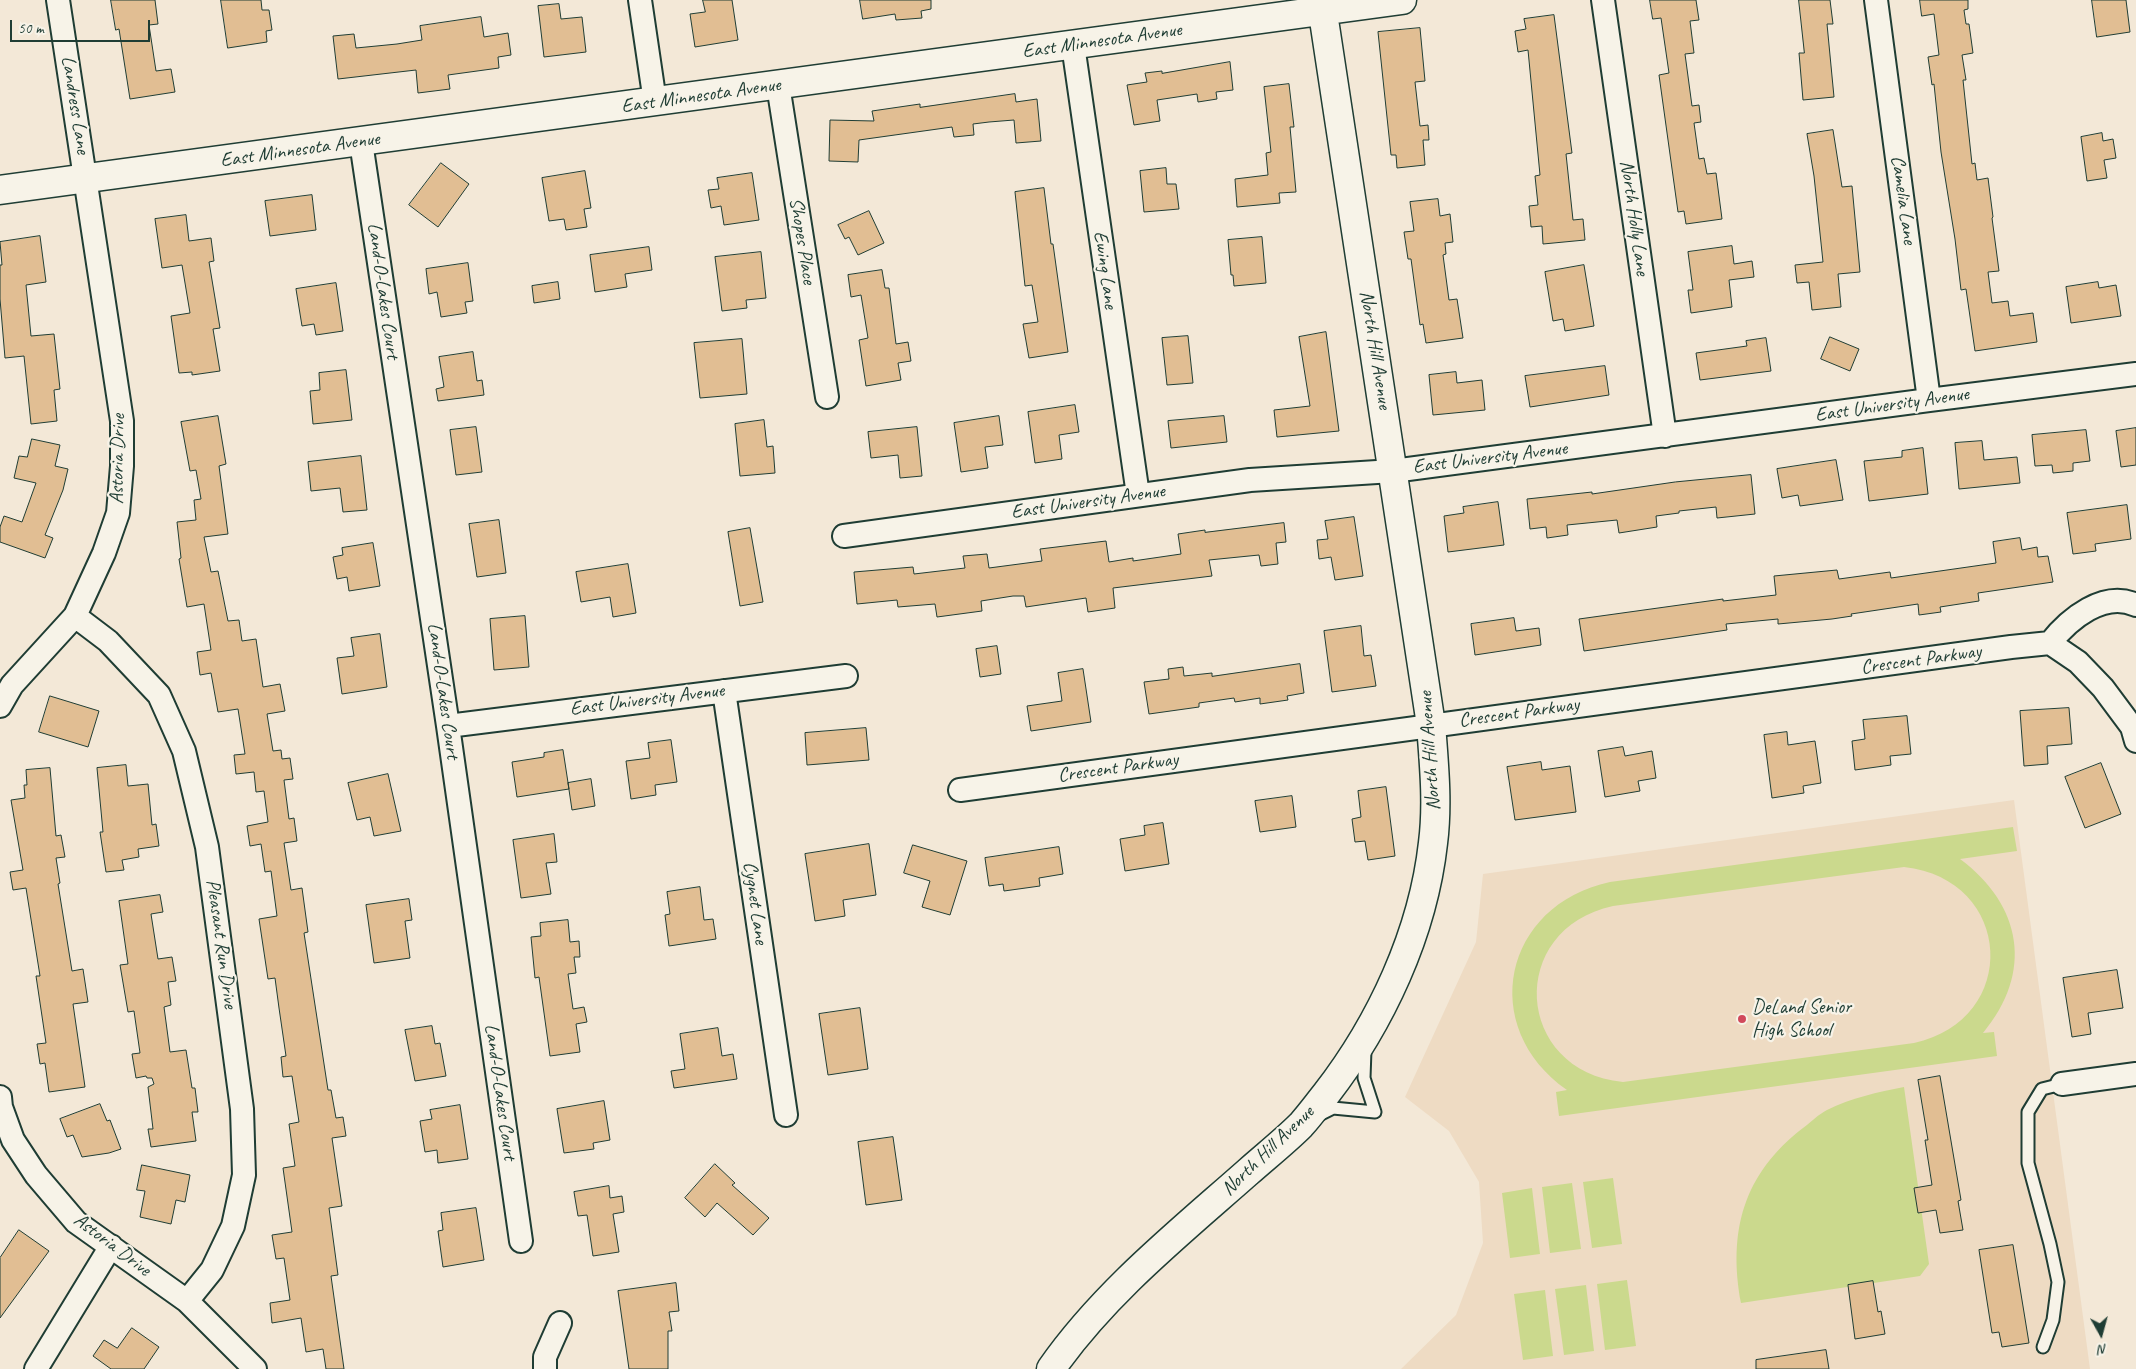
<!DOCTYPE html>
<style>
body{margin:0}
#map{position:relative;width:2136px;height:1369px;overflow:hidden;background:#f3e8d7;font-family:Caveat,sans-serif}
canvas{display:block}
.north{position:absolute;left:2076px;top:1309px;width:50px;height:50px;-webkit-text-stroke:4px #f7f3e8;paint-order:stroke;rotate:173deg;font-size:14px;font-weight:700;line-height:20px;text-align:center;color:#1f3d34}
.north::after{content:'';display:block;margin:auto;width:18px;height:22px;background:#1f3d34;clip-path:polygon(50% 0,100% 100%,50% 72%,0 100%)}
.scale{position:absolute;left:10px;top:20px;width:140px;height:22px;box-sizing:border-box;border:2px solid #1f3d34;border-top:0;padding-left:6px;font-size:15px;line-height:18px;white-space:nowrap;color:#1f3d34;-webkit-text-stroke:4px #f7f3e8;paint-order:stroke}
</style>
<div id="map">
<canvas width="2136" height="1369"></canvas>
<div class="north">N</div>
<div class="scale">50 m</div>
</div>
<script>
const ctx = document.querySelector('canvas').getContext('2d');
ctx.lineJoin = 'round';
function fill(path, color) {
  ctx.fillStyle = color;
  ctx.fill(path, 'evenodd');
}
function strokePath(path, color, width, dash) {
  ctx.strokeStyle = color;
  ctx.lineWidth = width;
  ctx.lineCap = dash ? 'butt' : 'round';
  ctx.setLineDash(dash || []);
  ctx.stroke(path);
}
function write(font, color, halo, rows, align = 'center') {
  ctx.font = font + ' Caveat,sans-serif';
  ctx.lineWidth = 4.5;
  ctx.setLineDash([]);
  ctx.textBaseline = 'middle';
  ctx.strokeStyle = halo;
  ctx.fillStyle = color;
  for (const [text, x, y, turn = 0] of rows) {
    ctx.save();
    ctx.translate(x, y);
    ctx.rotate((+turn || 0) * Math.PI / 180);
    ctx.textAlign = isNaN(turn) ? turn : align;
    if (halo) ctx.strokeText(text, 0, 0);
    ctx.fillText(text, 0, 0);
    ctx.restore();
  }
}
const built = new Path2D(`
 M2014,800L2090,1369H1401L1456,1315L1483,1243L1479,1182L1449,1131L1405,1097L1476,942L1483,874Z`);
const green = new Path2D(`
 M2013,827L2017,851L1960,859C2022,905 2034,972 1983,1033L1994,1032L1997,1056L1559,1116L1556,1092L1567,1090C1477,1027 1503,905 1610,882ZM1904,867C2014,879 2021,1020 1914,1043L1623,1082C1514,1071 1506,929 1613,906Z
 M1904,1087L1929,1264L1920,1276L1741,1303C1728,1232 1743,1174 1803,1128C1811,1122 1819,1114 1827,1110C1851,1098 1878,1092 1904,1087Z
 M1613,1178L1622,1244L1592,1248L1583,1182Z
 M1572,1183L1581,1249L1550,1253L1542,1187Z
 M1532,1188L1540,1254L1510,1258L1502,1193Z
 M1627,1280L1636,1346L1605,1350L1597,1284Z
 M1586,1285L1594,1351L1564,1355L1555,1289Z
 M1545,1290L1553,1356L1523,1360L1514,1294Z`);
const building = new Path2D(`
 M111,0H155L158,24L149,25L156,71L171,69L175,92L130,99L119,29L116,30Z
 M221,0H261L262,10H269L272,30L266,31L267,42L228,48Z
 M703,0H732L738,40L695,47L690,14L705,12Z
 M860,0H931V9L921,11L922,18L896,20L895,14L863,19Z
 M1650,0H1696L1699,20L1690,21L1694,53L1685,54L1692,106L1699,105L1701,122L1694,123L1699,159L1704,158L1707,174L1716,173L1722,219L1686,224L1684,211L1678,212L1659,75L1669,73L1661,18L1653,19Z
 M1799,0H1830L1833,24H1827L1834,97L1803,100L1799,53H1804Z
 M1920,0H1968V9L1964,10L1966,24H1969L1973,53L1962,55L1966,80H1963L1972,164L1975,163L1977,180L1988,178L1993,217L1992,218L1999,271L1988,272L1992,303L2008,301L2010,316L2033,313L2037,342L1975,351L1966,289L1961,290L1955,239L1941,152L1934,84L1932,85L1928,57L1939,55L1934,14L1922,16Z
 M2092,0H2126L2130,32L2097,37Z
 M559,4L561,19L582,17L586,52L544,57L538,6Z
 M1554,15L1572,153L1566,154L1573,220L1583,219L1585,240L1543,244L1542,226L1531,227L1529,206L1538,205L1535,176L1540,175L1528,50L1518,52L1515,31L1526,29L1524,19Z
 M481,17L484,37L508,33L511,55L498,57L499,68L448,75L450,89L418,93L416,70L338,79L333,36L354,34L356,48L397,44L422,40L420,26Z
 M1420,28L1425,81L1415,82L1420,126L1428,125L1429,140H1423L1425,165L1397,168L1396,155H1391L1378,32Z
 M1230,62L1233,90L1216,92L1217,99L1198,102L1197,94L1157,100L1160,121L1134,125L1127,85L1147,82L1145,73L1162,71V73Z
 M1289,84L1294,127H1290L1296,192L1279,193L1280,203L1237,207L1235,179L1268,175L1266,153L1271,152L1264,87Z
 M1015,94L1016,102L1037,99L1041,141L1016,143L1014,120L989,122L973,124L974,135L954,137L952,127L859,140L858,162L829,161L830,120L874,121L872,111L920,104V107Z
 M1833,130L1842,187L1852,186L1860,272L1838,274L1841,307L1812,310L1809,282L1797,283L1795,265L1823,262L1814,176L1807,134Z
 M2102,133L2103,141L2113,139L2116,158L2104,160L2107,178L2087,181L2081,137Z
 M441,163L469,184L438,227L409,205Z
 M1166,168L1167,184H1176L1179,209L1144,212L1140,171Z
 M585,171L591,208L584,209L587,227L566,230L564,219L549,221L542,178Z
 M752,173L759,220L724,225L721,206L711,208L708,190L719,189L717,178Z
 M1044,188L1051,244H1053L1068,352L1029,358L1023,324L1038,322L1032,285L1025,286L1015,192Z
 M312,195L316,230L270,236L265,201Z
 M1438,199L1440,216L1450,214L1453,242L1445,243L1446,254L1443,255L1449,300L1457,299L1463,338L1426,343L1423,324L1420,325L1411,259H1408L1404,232L1414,231L1410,202Z
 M869,211L884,243L858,255L849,237L845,239L838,225Z
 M186,215L189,241L211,238L214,261L209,262L220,328L213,329L220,371L192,375V372L179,373L171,316L190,313L182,265L162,268L155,219Z
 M40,236L46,282L26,285L31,336L54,334L60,389L54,390L57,421L31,424L24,356L5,358L0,299V265H2L0,242Z
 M1262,237L1266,283L1234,286L1233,275H1231L1228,240Z
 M1732,246L1734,264L1752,261L1754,277L1729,280L1732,307L1691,313L1688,290H1693L1688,252Z
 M649,247L652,270L625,274L627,287L595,292L590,255Z
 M761,252L766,298L746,300L747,308L722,311L715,257Z
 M468,263L473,301L465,302L467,313L441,317L437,292L429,294L426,269Z
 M1584,265L1594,326L1565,331L1563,319L1553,321L1545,272Z
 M882,270L885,288H889L896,344L908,342L911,361L898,363L901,380L866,386L859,340L868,338L861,295L851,297L848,275Z
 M558,282L560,299L534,303L532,286Z
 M2098,282L2099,288L2116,285L2121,316L2071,323L2066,287Z
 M336,283L343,331L316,335L314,324L302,326L296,289Z
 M1326,332L1339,431L1277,437L1274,410L1310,406L1299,337Z
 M1188,336L1193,383L1167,385L1162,338Z
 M1830,337L1859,349L1850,371L1821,359Z
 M1766,338L1771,371L1700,380L1696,353L1747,346L1746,341Z
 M742,339L747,394L700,398L694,343Z
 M473,352L477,381L482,380L484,395L438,401L436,389L444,387L439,357Z
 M1605,366L1609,395L1530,407L1525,376Z
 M346,370L352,420L313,424L310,391L320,390L319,373Z
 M1456,372L1457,383L1482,380L1485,410L1433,415L1429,375Z
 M1075,405L1079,432L1059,435L1062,459L1035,463L1028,412Z
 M218,416L226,464L219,466L228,534L204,537L211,572L218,571L228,621L239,620L242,641L256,639L263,687L280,684L285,711L267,714L273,751L281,750L282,759L290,758L293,779L284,780L289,819L294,818L297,841L284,843L291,890L302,888L308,932L304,933L328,1090H331L336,1118L343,1117L346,1136L332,1138L342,1206L329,1208L338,1275L331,1276L344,1369H326L323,1349L306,1352L301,1318L272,1323L270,1303L290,1300L284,1258L276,1259L272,1235L292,1232L283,1168L295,1166L289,1124L299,1122L292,1076L283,1077L281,1057L286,1056L279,1008L275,978L268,979L259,919L277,916L271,871L265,872L261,844L250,846L247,826L268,822L264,791L256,792L254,772L236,774L234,755L245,754L238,709L218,712L211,673L200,675L197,652L211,650L204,604L187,607L179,559L181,558L177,522L196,520L194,500L201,499L196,470L190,471L181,422Z
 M999,416L1003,445L985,447L988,468L961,472L954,423Z
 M1224,416L1227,442L1171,448L1168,421Z
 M764,420L767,447L773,446L775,473L740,476L735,424Z
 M476,427L482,472L456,475L450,430Z
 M917,427L922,476L900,478L898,455L871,458L868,432Z
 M2136,428V465L2121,467L2116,431Z
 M2086,430L2090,461L2073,463V471L2053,473L2052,465L2035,466L2032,435Z
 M32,439L60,445L55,466L68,469L63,490L45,535L53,538L45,558L0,542V527L4,516L22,522L36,483L14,478L19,456L27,457Z
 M1982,441L1984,460L2017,457L2020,483L1959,489L1955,443Z
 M1923,448L1928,494L1869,501L1864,461L1902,457V451Z
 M361,456L367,510L343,512L340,488L311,491L308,462Z
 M1836,460L1843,500L1800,506L1798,495L1782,498L1777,469Z
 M1751,475L1755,514L1717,518L1716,507L1679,511V513L1656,516L1657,527L1619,533L1617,520L1567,525L1568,535L1547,538L1546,527L1530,529L1527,499L1592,492V494L1675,482Z
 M1498,502L1504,545L1448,552L1444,516L1464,513L1463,507Z
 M2127,505L2131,539L2095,544L2096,551L2073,554L2067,513Z
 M1354,517L1363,576L1335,580L1331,557L1319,559L1317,540L1328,539L1325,521Z
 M499,520L506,573L477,577L469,524Z
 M1284,523L1286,542L1276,543L1278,564L1261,566L1259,555L1209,560L1212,576L1113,588L1115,608L1088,612L1086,598L1026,607L1024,596H1013L981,601L982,611L937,617L935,604L898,607L897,600L857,604L854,572L913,567L914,574L965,568L963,556L987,554L989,568L1042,561L1040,549L1106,541L1109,562L1133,558V561L1181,554L1178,534L1205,530V532Z
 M750,528L763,602L740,606L728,532Z
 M2020,538L2022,550L2037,547L2038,557L2048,556L2053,582L1978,593L1979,601L1940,607L1941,612L1919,615L1918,604L1851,614L1852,616L1832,619L1778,624V619L1726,624L1727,630L1584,651L1579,619L1723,599V601L1776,595L1774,576L1837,570L1839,579L1890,572L1891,578L1996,563L1993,542Z
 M373,543L380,586L349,591L347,577L337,579L333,557L343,555L342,548Z
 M628,564L636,613L613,617L610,597L581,602L576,572Z
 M525,616L529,667L494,670L490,619Z
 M1514,618L1516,631L1539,628L1541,645L1475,655L1471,624Z
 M1361,626L1364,656L1371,655L1376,686L1332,692L1324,631Z
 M380,634L387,687L342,694L337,658L354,656L351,638Z
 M997,646L1001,674L980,677L976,649Z
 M1300,664L1304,693L1287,696L1288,700L1260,704V698L1235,702L1234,698L1199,703V707L1149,714L1144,682L1169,679L1168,669L1183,667L1184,676L1212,673V676Z
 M1083,669L1091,722L1031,731L1027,706L1062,701L1058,673Z
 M50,696L99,711L88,747L39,732Z
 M2069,708L2072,744L2047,746L2048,764L2024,766L2020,711Z
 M1907,716L1911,754L1890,756L1891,765L1855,770L1852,741L1865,739L1863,720Z
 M866,728L869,760L807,765L805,733Z
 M1787,732L1788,745L1815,741L1821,783L1803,786L1804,793L1772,798L1764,735Z
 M671,740L677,782L655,785L656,795L631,799L626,761L650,758L648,743Z
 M1623,747L1625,756L1652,751L1656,778L1638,781L1640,791L1605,797L1598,751Z
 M563,750L569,789L517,797L512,762L544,757V753Z
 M1541,762L1542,770L1570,766L1576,812L1515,820L1507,767Z
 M2101,763L2121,814L2085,828L2065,777Z
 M126,765L128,786L148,784L152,825L156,824L159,846L138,849L139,857L122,860L124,870L106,872L100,832H103L97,768Z
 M50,768L56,836L61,835L65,857L56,858L60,883L58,884L72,971L83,969L88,1002L73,1004L85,1087L49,1092L45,1063L40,1064L37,1044L46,1043L36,976H40L26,888L13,890L10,872L23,870L11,800L25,798L24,785H27L26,770Z
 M388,774L401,831L374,836L370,817L357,820L348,783Z
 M591,779L595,806L572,810L568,783Z
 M1386,787L1395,856L1368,860L1365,841L1355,842L1352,819L1361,817L1358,791Z
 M1292,796L1296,827L1260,832L1255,801Z
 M1163,823L1169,864L1125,871L1120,839L1145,835L1144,826Z
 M554,834L557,862L546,863L551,894L521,898L513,840Z
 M869,844L876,895L843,900L845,916L815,921L805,854Z
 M913,845L967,861L950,915L922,907L930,881L904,873Z
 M1059,847L1063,874L1039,878L1040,886L1004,891L1003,884L989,886L985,858Z
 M700,887L704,920L713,919L716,939L669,946L665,915L670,914L667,892Z
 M160,895L163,912L151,914L158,959L172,957L176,981L168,982L171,1005L164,1007L170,1052L186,1050L192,1088H195L198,1112H192L196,1141L151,1147L148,1129H153L148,1087L154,1084L152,1078H147L146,1076L136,1078L132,1054L140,1053L134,1011L128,1012L120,965L128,964L119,901Z
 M409,899L412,920L405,921L410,958L374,963L366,905Z
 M568,920L570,942L579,941L580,957H574L576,973L568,974L573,1009L584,1007L587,1022L576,1024L580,1052L550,1056L539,977L535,978L531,937L541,936L540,923Z
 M2117,970L2123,1008L2088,1013L2091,1034L2072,1037L2063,978Z
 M860,1008L868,1069L828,1075L819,1014Z
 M432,1026L435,1044L440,1043L446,1076L415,1081L405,1030Z
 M718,1028L722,1056L733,1054L737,1079L674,1088L671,1071L685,1069L680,1034Z
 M1940,1076L1961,1200L1958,1201L1963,1230L1940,1233L1936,1210L1918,1213L1914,1188L1932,1185L1925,1140H1928L1918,1080Z
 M604,1101L610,1140L593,1143L594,1149L564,1153L557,1109Z
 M100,1104L107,1121L110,1120L121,1149L109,1153L82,1157L73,1135L67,1137L60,1119Z
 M460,1105L468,1159L438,1163L437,1150L425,1152L420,1121L432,1119L430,1110Z
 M893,1137L902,1200L866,1205L858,1142Z
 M715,1164L735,1183L732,1185L769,1218L753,1235L717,1203L705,1217L685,1198Z
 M142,1165L190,1175L185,1202L176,1200L171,1224L140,1217L145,1191L137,1190Z
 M609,1186L610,1198L622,1196L624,1212L613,1214L619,1252L593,1256L587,1215L578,1216L574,1192Z
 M476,1208L484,1260L443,1267L438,1231L443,1230L441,1213Z
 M19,1230L49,1251L0,1318V1258Z
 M2013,1245L2029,1343L2002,1347L1999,1332L1992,1333L1979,1250Z
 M1873,1281L1878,1312L1881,1311L1885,1334L1855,1339L1848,1285Z
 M676,1283L679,1311L669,1312L672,1331H668V1369H629L618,1291Z
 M132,1328L159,1347L144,1369H111L93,1356L104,1340L117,1348Z
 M1826,1350L1829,1369H1756V1360Z`);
const service = new Path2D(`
 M1319,1115L1333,1108L1375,1112L1364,1078L1365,1050
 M2043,1347L2053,1320L2058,1282L2050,1244L2028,1163V1112L2042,1089L2062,1084`);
const minor = new Path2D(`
 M640,0L655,102
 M1603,0L1665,436
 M1876,0L1929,400
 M1073,45L1138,495
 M778,85L827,397
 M361,142L448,726L521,1241
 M844,536L1250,480L1393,471L1929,400L2136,374
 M75,616L108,641L159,695L184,751L207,847L242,1109L244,1175L233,1226L212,1270L187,1301
 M2050,643C2069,619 2104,590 2136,605
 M724,691L786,1115
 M0,706L12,685L75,616L104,553L118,513L122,466V421L58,0
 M448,726L846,676
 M960,790L2011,647L2050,643L2078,662L2103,688L2132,727L2136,741
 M2062,1084L2136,1074
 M0,1097L1,1107L13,1140L36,1175L76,1222L187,1301L255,1369
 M36,1369L111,1246
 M545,1369V1357L560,1323`);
const tertiary = new Path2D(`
 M0,190L1402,0
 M1051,1369C1104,1293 1179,1233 1248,1172C1266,1156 1285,1141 1301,1125C1310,1115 1318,1104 1326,1094C1381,1023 1423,933 1433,843C1438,804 1434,764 1431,725L1321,0`);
const markers = [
 [1742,1019,5,"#d1495b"]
];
const streetNames = [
 ["East Minnesota Avenue",1102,41,-8],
 ["East Minnesota Avenue",701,96,-8],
 ["Landress Lane",75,105,81],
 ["East Minnesota Avenue",300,150,-8],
 ["Camelia Lane",1903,200,82],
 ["North Holly Lane",1634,218,82],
 ["Shopes Place",802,241,81],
 ["Ewing Lane",1105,270,82],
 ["Land-O-Lakes Court",383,291,82],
 ["North Hill Avenue",1375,350,81],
 ["East University Avenue",1892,405,-8],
 ["East University Avenue",1490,458,-7],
 ["Astoria Drive",118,459,-89],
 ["East University Avenue",1088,502,-8],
 ["Crescent Parkway",1921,660,-8],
 ["Land-O-Lakes Court",443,691,82],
 ["East University Avenue",647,700,-7],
 ["Crescent Parkway",1519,713,-8],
 ["North Hill Avenue",1430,751,-94],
 ["Crescent Parkway",1118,768,-8],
 ["Cygnet Lane",755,903,82],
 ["Pleasant Run Drive",221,944,82],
 ["Land-O-Lakes Court",500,1092,82],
 ["North Hill Avenue",1268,1151,-44],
 ["Astoria Drive",112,1245,37]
];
const poiNames = [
 ["DeLand Senior",1752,1008],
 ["High School",1752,1031]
];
fill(built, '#eedbc3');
fill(green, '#cbd98d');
fill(building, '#e1be93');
strokePath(building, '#1f3d34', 1);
strokePath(service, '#1f3d34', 15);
strokePath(minor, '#1f3d34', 26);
strokePath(tertiary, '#1f3d34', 31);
strokePath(service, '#f7f3e8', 11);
strokePath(minor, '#f7f3e8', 22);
strokePath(tertiary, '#f7f3e8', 28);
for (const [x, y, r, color] of markers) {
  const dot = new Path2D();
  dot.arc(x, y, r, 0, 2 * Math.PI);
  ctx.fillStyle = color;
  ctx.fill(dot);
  strokePath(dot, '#f7f3e8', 2);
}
write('20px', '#1f3d34', '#f7f3e8', streetNames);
write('20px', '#1f3d34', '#f7f3e8', poiNames, 'left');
</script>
